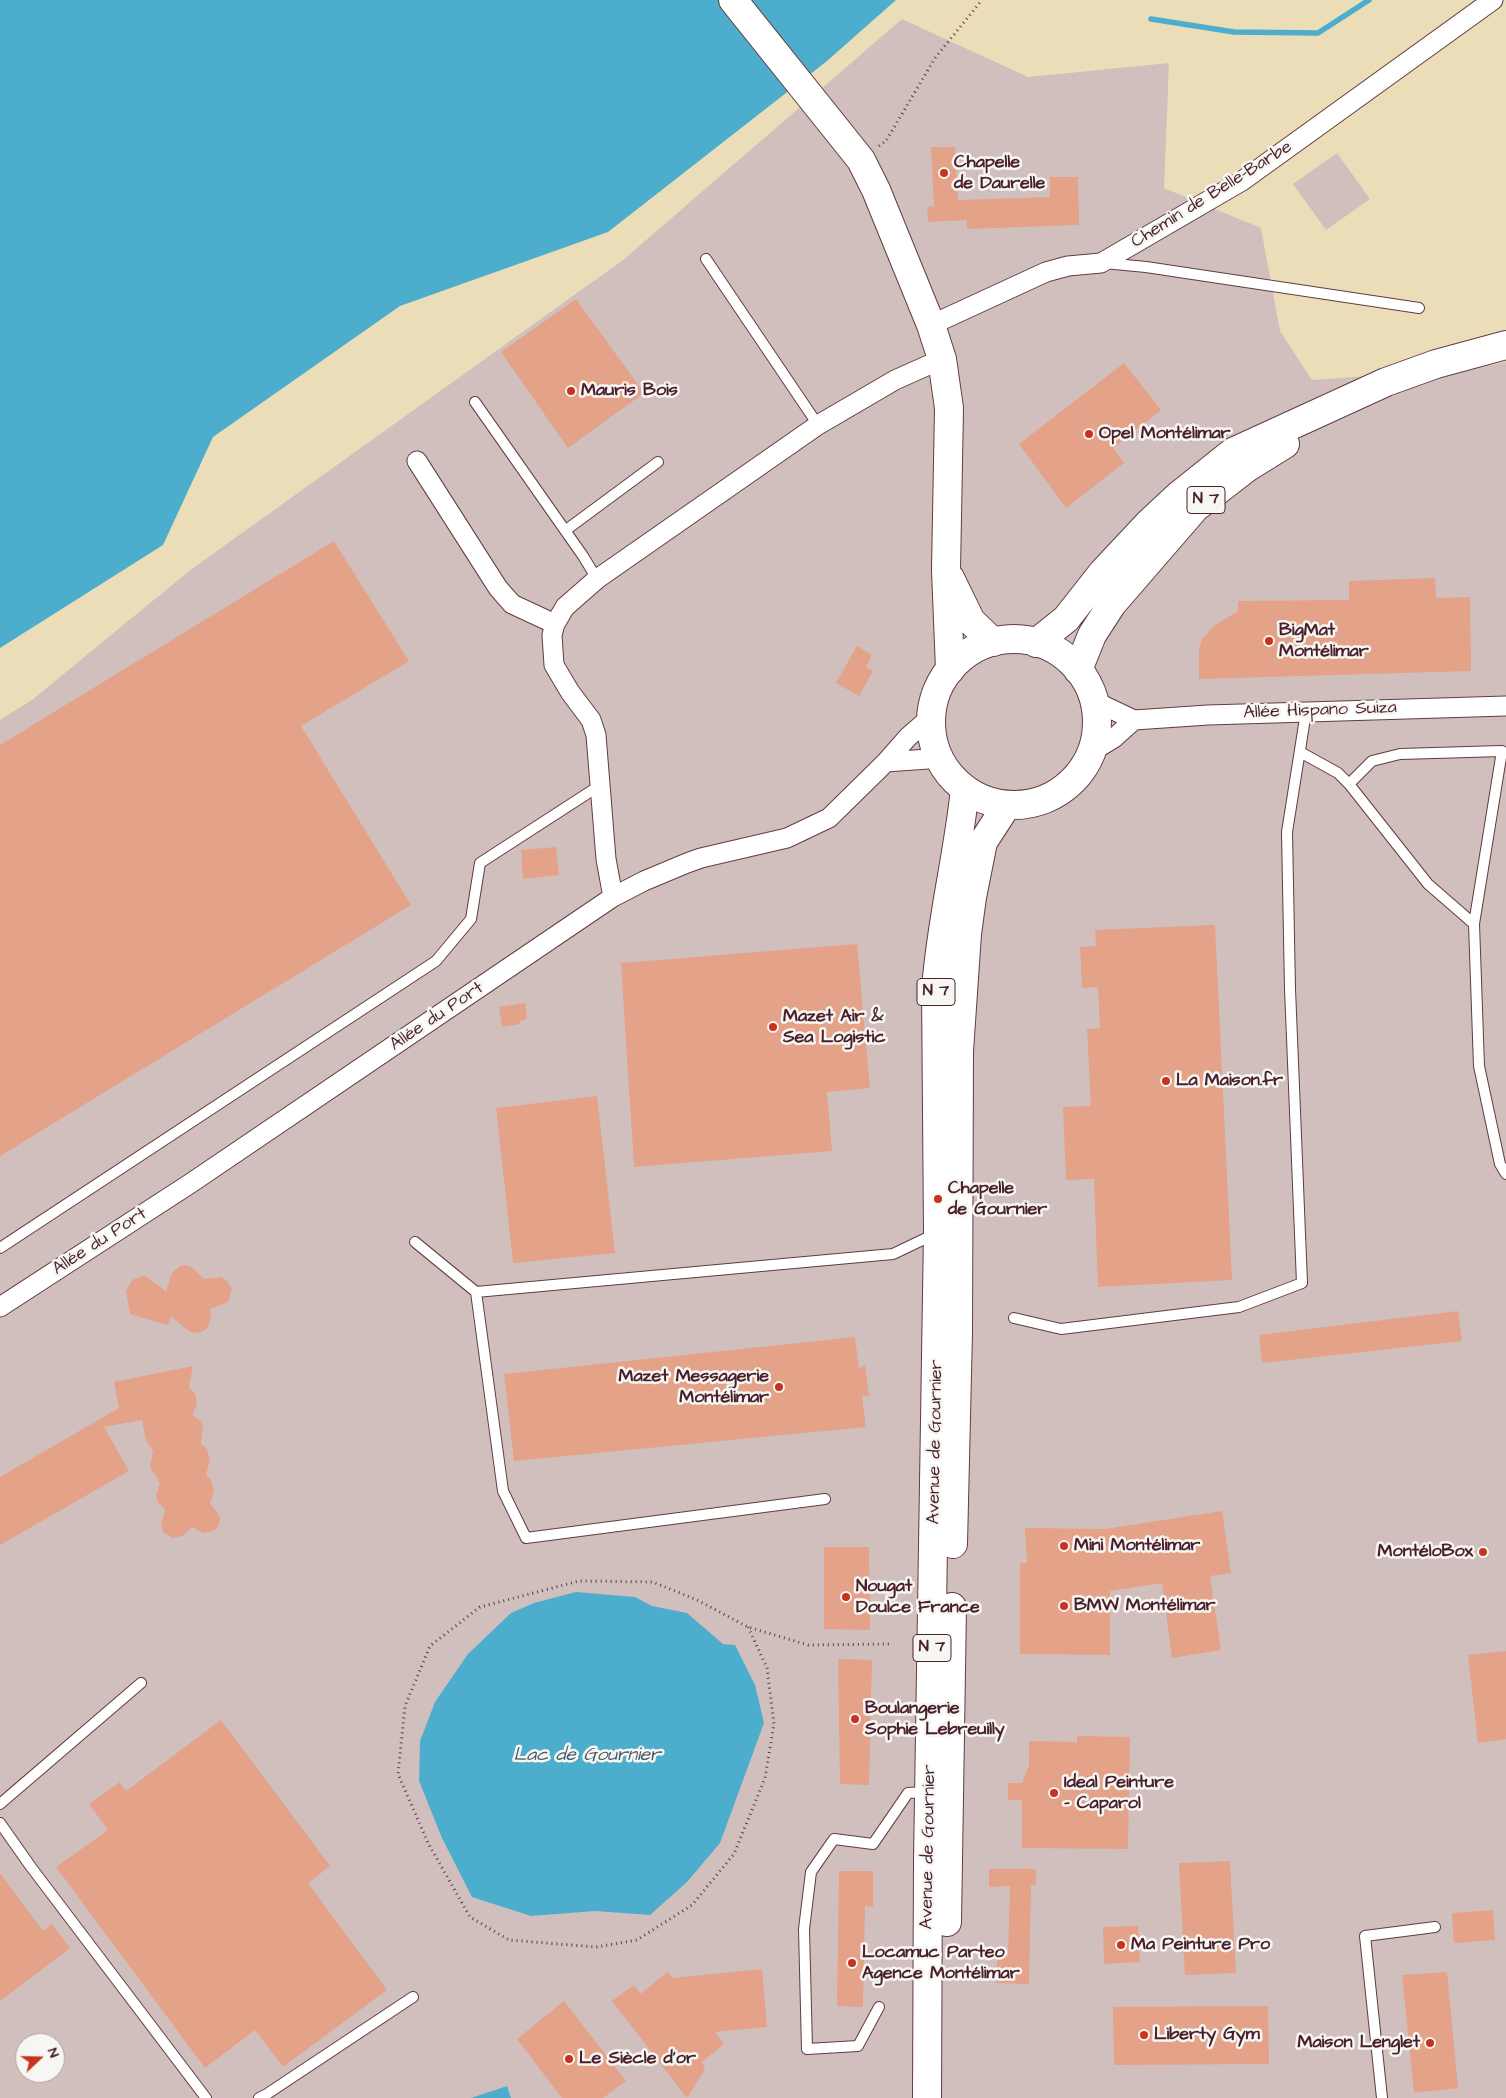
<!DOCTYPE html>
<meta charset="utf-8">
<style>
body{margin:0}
#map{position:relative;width:1506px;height:2098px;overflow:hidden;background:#ecddb9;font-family:"Architects Daughter",sans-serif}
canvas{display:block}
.north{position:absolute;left:15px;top:2033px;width:50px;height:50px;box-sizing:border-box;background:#f6f6f2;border:1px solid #b1a0a2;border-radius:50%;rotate:69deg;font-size:14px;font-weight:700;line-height:20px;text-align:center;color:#4a1f2b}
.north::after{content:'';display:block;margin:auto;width:18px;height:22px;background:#c8321e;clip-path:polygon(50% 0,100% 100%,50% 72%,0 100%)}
</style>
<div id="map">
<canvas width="1506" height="2098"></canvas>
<div class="north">N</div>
</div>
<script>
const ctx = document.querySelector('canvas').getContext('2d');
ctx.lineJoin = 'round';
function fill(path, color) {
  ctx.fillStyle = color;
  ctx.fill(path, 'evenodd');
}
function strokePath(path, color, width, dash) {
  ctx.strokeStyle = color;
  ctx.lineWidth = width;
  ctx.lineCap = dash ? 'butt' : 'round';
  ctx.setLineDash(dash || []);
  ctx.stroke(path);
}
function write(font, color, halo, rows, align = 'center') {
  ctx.font = font + ' "Architects Daughter",sans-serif';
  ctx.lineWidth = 5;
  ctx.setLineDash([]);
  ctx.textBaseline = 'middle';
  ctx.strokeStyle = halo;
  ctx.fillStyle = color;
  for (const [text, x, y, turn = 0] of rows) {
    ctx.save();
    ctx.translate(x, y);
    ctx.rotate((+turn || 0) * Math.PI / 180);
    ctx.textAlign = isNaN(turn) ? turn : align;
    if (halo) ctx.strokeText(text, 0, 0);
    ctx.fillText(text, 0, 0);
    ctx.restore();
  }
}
const industrial = new Path2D(`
 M902,19L1028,77L1169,63L1164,188L1261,228L1280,331L1312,380L1476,368L1506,362V2098H0V720L32,700L189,571L623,260ZM25,2043H55V2073H25Z
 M1337,153L1370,199L1326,230L1293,184Z`);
const water = new Path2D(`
 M0,0H896L827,61L608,232L400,306L213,437L163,545L0,648Z
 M576,1592L635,1597L652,1606L687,1613L723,1644L735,1645L755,1685L764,1723L720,1843L687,1882L650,1915L595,1911L531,1916L472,1897L442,1838L419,1781L420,1741L435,1702L468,1654L511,1613L534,1603Z
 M507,2086L511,2098H471Z`);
const stream = new Path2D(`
 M1151,19L1234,32L1318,33L1369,0`);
const building = new Path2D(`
 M931,147H955L958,200L1050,197V177H1078L1079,225L967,229V220L928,222L927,207L934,206Z
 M576,299L644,393L568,448L501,352Z
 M1124,363L1161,410L1113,448L1124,463L1066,508L1019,444Z
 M334,541L409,661L301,726L411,905L0,1156V745Z
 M1435,578L1436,598L1470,597L1471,671L1199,679V649L1202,639L1214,626L1238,611V601L1349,600V581Z
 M857,646L872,655L866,667L873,671L859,696L836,683Z
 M556,847L559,875L523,879L521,850Z
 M1215,925L1232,1280L1098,1287L1094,1179L1066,1180L1063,1107L1091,1106L1087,1029L1100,1028L1098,987L1082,988L1080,947L1096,946L1095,930Z
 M857,944L870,1088L827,1092L832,1151L634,1167L621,963Z
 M525,1003L527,1019L520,1021V1024L502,1027L499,1007Z
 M597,1096L615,1253L513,1263L496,1108Z
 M186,1265L193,1268L204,1279L221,1277L226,1280L232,1289L229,1300L224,1304L210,1309L211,1319L206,1330L196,1333L190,1332L171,1316L168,1325L130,1314L126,1291L132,1280L143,1276L148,1278L166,1291L172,1273L180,1266Z
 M1458,1311L1462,1341L1262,1363L1259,1335Z
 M855,1337L859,1369L865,1365L869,1397L862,1395L866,1427L514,1461L504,1374Z
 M193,1366L189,1387L195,1394L197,1404L192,1415L200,1420L203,1425L201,1444L207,1449L210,1460L206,1475L211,1480L214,1490L210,1504L218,1513L220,1518L218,1527L213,1531L203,1533L192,1527L182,1536L172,1538L163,1532L161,1524L165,1510L157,1501L156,1495L160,1483L150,1467L153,1451L146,1440L142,1420L104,1427L129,1471L0,1545V1477L119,1408L114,1382Z
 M1222,1511L1231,1573L1210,1576L1221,1650L1172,1658L1162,1583L1110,1591V1655L1020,1654V1563H1027L1025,1528L1105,1529Z
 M824,1547H869L870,1630L824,1629Z
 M1506,1651V1739L1478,1743L1468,1655Z
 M838,1659L872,1660L869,1785L840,1784Z
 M221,1720L330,1866L308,1883L387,1990L283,2067L255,2030L205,2068L56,1867L108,1830L89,1804L120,1782L126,1791Z
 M1077,1736L1130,1737L1128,1849L1022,1848V1800H1008V1783H1022L1029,1765V1741L1077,1742Z
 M1230,1861L1236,1973L1185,1975L1179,1863Z
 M989,1869H1036V1885H1031L1029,1984L997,1983V1955L1008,1956L1010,1886L989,1887Z
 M839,1871H873V1907L865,1906L863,2007L837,2006Z
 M0,1873L43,1931L52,1924L70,1948L0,2001Z
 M1493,1910L1495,1940L1454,1943L1452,1913Z
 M1138,1926L1140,1962L1104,1964L1103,1927Z
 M762,1969L767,2027L715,2032L724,2044L702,2062L705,2069L687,2098L612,2001L634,1985L640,1994L668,1972L672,1978Z
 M1447,1972L1458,2088L1414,2093L1402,1975Z
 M564,2001L626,2081L603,2098H562L517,2039Z
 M1268,2006L1269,2064L1114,2065L1113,2007Z`);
const path = new Path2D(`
 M879,146L886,141L935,58L982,0
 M748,1627L767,1668L774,1724L765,1778L734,1854L692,1905L637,1940L596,1947L509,1940L470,1917L428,1843L398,1774L405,1706L430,1646L480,1607L579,1581L653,1582L697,1600L748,1627L808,1645L891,1644`);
const lane = new Path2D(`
 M706,259L818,425
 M1104,263L1146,267L1419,308
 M475,402L583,556L597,579
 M566,530L658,462
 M1300,752L1338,773L1349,784L1428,884L1474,924L1479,1066L1500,1164L1506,1174
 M1349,784L1372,761L1400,754L1502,751L1474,924
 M415,1242L476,1292
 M0,1248L436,961L471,919L480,863L599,786
 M1014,1318L1061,1329L1239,1307L1302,1283L1290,989L1287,832L1306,712
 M825,1499L526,1538L503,1491L476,1292L893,1254L937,1233
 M0,1804L141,1683
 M0,1823L31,1867L206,2098
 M879,2007L858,2046L807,2049L804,1929L811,1872L834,1839L873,1844L908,1793L927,1792
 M259,2098L267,2094L413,1997
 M1382,2098L1365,1936L1435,1927`);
const street = new Path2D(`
 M931,325L1046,272L1068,266L1101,263L1242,181L1493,0
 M417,461L498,588L512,604L555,624
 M1094,701L1134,720L1208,715L1506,706
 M931,717L908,737L886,762L928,759L938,756
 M1091,752L1114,738L1134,720
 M613,897L606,859L596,735L591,720L570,692L554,665L552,635L555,624L565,607L597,579L818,425L895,380L942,359
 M0,1307L191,1183L613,897L644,881L687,863L701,858L787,838L829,818L886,762`);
const secondary = new Path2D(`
 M733,0L861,160L876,190L931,325L942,359L949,408L946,570L950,670
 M950,578L971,621L993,642`);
const primary = new Path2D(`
 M931 722a83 83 0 1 1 166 0a83 83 0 1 1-166 0Z
 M1036,643L1066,619L1103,572L1148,524L1178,496L1233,452L1386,382L1436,364L1506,345
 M1078,670L1092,635L1112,604L1195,508L1248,467L1285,444
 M953,1544L958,1332L959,1051L967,934L972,897L983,842L1007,805
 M947,1922L952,1607
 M927,2098L928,1860L938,1232L936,989C941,921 958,856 965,789`);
const markers = [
 [944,173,5,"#c8321e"],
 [571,391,5,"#c8321e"],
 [1089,434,5,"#c8321e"],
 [1269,641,5,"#c8321e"],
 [773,1027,5,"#c8321e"],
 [1166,1081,5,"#c8321e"],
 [938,1199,5,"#c8321e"],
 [779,1387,5,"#c8321e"],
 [1064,1546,5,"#c8321e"],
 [1483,1552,5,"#c8321e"],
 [846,1597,5,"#c8321e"],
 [1064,1606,5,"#c8321e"],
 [855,1719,5,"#c8321e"],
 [1054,1793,5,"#c8321e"],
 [1121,1945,5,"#c8321e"],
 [852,1963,5,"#c8321e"],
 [1144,2035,5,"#c8321e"],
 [1430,2043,5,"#c8321e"],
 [569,2059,5,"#c8321e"]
];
const shields = [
 [1206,500,38],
 [936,992,38],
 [932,1648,38]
];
const shieldNames = [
 ["N 7",1206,500],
 ["N 7",936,992],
 ["N 7",932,1648]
];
const poiNames = [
 ["Chapelle",954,163],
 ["de Daurelle",954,184],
 ["Mauris Bois",581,391],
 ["Opel Montélimar",1099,434],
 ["BigMat",1279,631],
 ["Montélimar",1279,652],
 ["Mazet Air &",783,1017],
 ["Sea Logistic",783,1038],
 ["La Maison.fr",1176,1081],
 ["Chapelle",948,1189],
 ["de Gournier",948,1210],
 ["Mazet Messagerie",769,1377,"right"],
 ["Montélimar",769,1398,"right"],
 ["Mini Montélimar",1074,1546],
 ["MontéloBox",1473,1552,"right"],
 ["Nougat",856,1587],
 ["Doulce France",856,1608],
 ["BMW Montélimar",1074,1606],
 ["Boulangerie",865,1709],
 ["Sophie Lebreuilly",865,1730],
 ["Ideal Peinture",1064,1783],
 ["- Caparol",1064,1804],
 ["Ma Peinture Pro",1131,1945],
 ["Locamuc Parteo",862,1953],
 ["Agence Montélimar",862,1974],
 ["Liberty Gym",1154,2035],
 ["Maison Lenglet",1420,2043,"right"],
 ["Le Siècle d'or",579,2059]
];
const streetNames = [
 ["Chemin de Belle-Barbe",1212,195,-32],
 ["Allée Hispano Suiza",1320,711,-2],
 ["Allée du Port",437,1017,-34],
 ["Allée du Port",100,1242,-33],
 ["Avenue de Gournier",936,1442,-89],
 ["Avenue de Gournier",929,1847,-89]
];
const waterNames = [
 ["Lac de Gournier",587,1756]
];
fill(industrial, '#d1bfbe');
fill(water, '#4dadcc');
strokePath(stream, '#4dadcc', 5.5);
fill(building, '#e4a289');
strokePath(lane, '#623c40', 12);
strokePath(street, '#623c40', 21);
strokePath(secondary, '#623c40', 30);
strokePath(primary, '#623c40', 30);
strokePath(path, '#623c40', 3, [1, 4]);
strokePath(lane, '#fff', 10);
strokePath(street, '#fff', 19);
strokePath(secondary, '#fff', 28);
strokePath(primary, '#fff', 28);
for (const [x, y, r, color] of markers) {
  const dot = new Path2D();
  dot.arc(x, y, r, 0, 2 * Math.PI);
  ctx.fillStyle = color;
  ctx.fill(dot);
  strokePath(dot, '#f6f6f2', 2);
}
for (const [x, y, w] of shields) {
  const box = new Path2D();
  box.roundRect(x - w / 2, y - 13.5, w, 27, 4);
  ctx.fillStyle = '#f6f6f2';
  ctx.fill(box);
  strokePath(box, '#4a1f2b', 1);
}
write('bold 16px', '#4a1f2b', null, shieldNames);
write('bold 18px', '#4a1f2b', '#f6f6f2', poiNames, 'left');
write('18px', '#4a1f2b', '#f6f6f2', streetNames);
write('italic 19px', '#4b586b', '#f6f6f2', waterNames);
</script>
